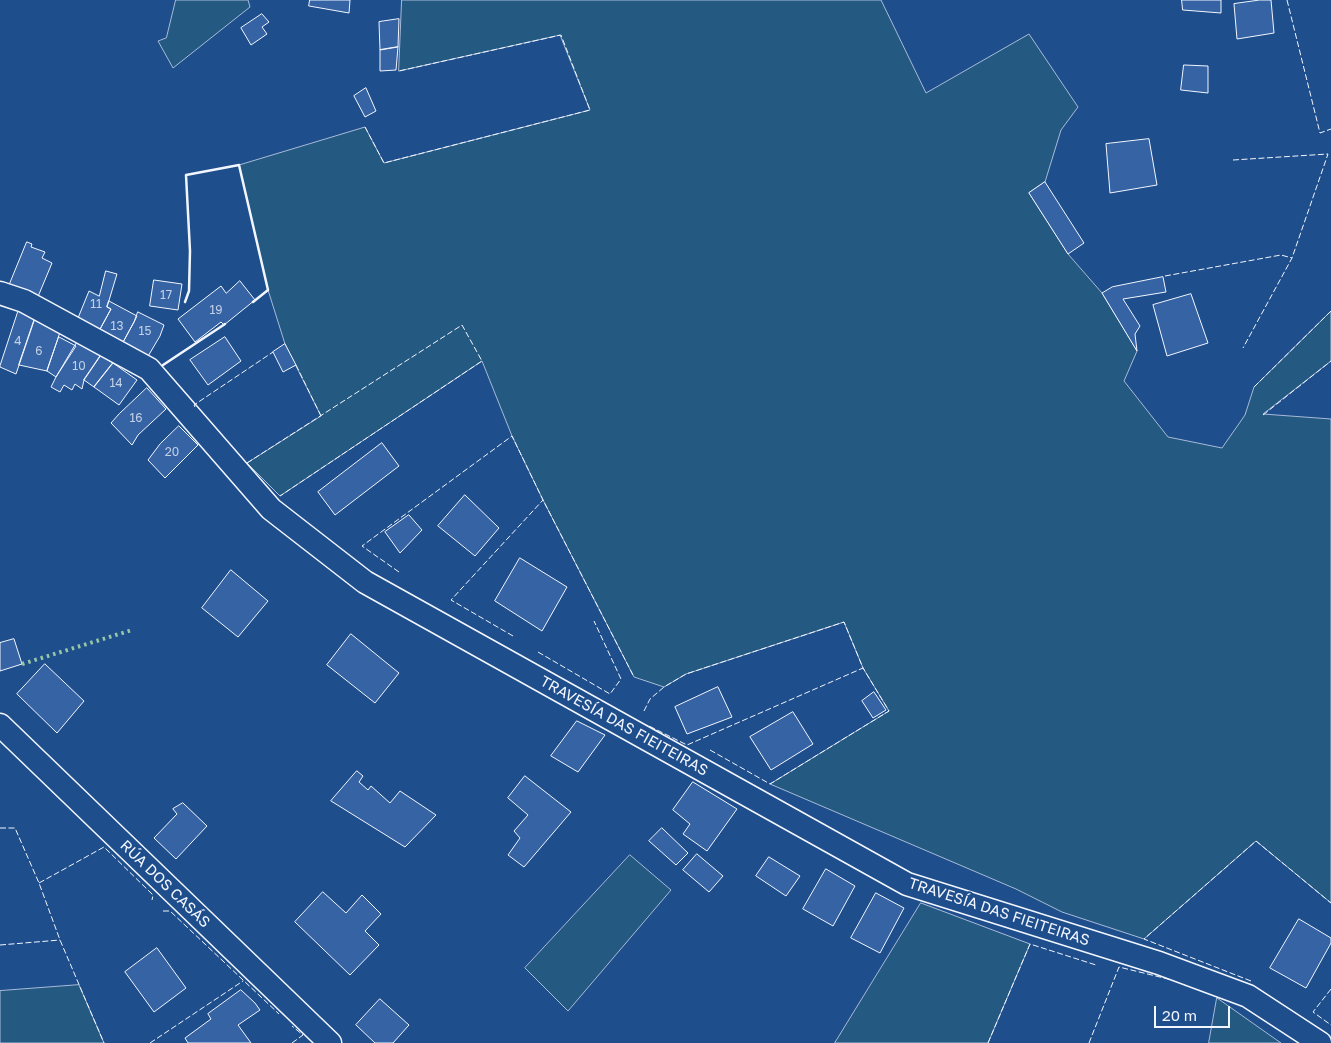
<!DOCTYPE html>
<meta charset="utf-8">
<style>
body{margin:0}
#map{position:relative;width:1331px;height:1043px;overflow:hidden;background:#1f4e8c;font-family:"Golos Text",sans-serif}
canvas{display:block}
.scale{position:absolute;left:1154px;top:1006px;width:76px;height:22px;box-sizing:border-box;border:2px solid #f2f6ff;border-top:0;padding-left:6px;font-size:15px;line-height:18px;white-space:nowrap;color:#f2f6ff;-webkit-text-stroke:4px #1f4e8c;paint-order:stroke}
</style>
<div id="map">
<canvas width="1331" height="1043"></canvas>
<div class="scale">20 m</div>
</div>
<script>
const ctx = document.querySelector('canvas').getContext('2d');
ctx.lineJoin = 'round';
function fill(path, color) {
  ctx.fillStyle = color;
  ctx.fill(path, 'evenodd');
}
function strokePath(path, color, width, dash) {
  ctx.strokeStyle = color;
  ctx.lineWidth = width;
  ctx.lineCap = dash ? 'butt' : 'round';
  ctx.setLineDash(dash || []);
  ctx.stroke(path);
}
function write(font, color, halo, rows, align = 'center') {
  ctx.font = font + ' "Golos Text",sans-serif';
  ctx.lineWidth = 4;
  ctx.setLineDash([]);
  ctx.textBaseline = 'middle';
  ctx.strokeStyle = halo;
  ctx.fillStyle = color;
  for (const [text, x, y, turn = 0] of rows) {
    ctx.save();
    ctx.translate(x, y);
    ctx.rotate((+turn || 0) * Math.PI / 180);
    ctx.textAlign = isNaN(turn) ? turn : align;
    if (halo) ctx.strokeText(text, 0, 0);
    ctx.fillText(text, 0, 0);
    ctx.restore();
  }
}
const green = new Path2D(`
 M176,0H248L250,7L173,68L158,41L166,38Z
 M402,0H881L926,93L1029,34L1078,107L1061,130L1045,182L1029,193L1068,254L1102,293L1137,351L1124,381L1168,437L1222,448L1245,415L1254,387L1331,311V361L1263,414L1331,419V903L1256,841L1144,939L1062,912L1016,889L770,784L889,711L863,668L844,622L686,674L664,687L634,677L543,500L512,436L482,361L280,496L247,463L321,416L285,344L268,290L239,165L365,127L384,163L590,110L560,35L399,71Z
 M630,855L671,890L568,1011L525,968Z
 M921,903L1030,944L988,1043H835Z
 M79,985L104,1043H0V991Z
 M1217,998L1281,1043H1209Z`);
const building = new Path2D(`
 M310,0H350L349,13L309,6Z
 M1182,0H1221V13L1183,10Z
 M1260,0H1271L1274,33L1237,39L1234,4Z
 M262,14L269,22L262,27L267,34L251,45L241,28Z
 M399,19L398,47L380,50L379,22Z
 M398,47L396,70L380,71V50Z
 M1184,65L1208,66V93L1181,90Z
 M366,88L376,111L365,117L354,96Z
 M1149,139L1157,185L1110,193L1106,144Z
 M1045,182L1084,243L1068,254L1029,193Z
 M27,242L32,244L31,247L45,252L42,258L52,263L37,299L9,286Z
 M106,271L117,274L107,307L111,309L99,331L78,318L89,291L99,296Z
 M1163,277L1166,292L1123,299L1140,326L1135,334L1137,351L1102,293L1112,287Z
 M154,280L182,284L178,310L150,306Z
 M240,281L255,300L224,325L221,322L195,342L178,319L221,286L226,293Z
 M1191,294L1208,343L1167,356L1153,305Z
 M109,301L137,316L134,322L122,344L99,331L111,309L107,307Z
 M19,309L35,318L16,374L0,367V366Z
 M138,312L164,325L160,336L147,358L122,344L134,322Z
 M35,318L60,332L47,371L19,365Z
 M59,337L76,346L56,377L47,371Z
 M225,337L241,361L208,385L190,360Z
 M79,339L101,355L84,380L82,389L75,384L72,390L64,385L60,392L51,387L56,377Z
 M285,344L296,365L283,372L273,352Z
 M101,355L113,363L94,387L84,380Z
 M113,363L137,380L119,405L94,387Z
 M147,388L166,409L138,435L132,445L111,423L119,414Z
 M179,426L198,445L165,478L148,460L160,444Z
 M382,443L399,466L335,515L318,492Z
 M465,495L499,528L475,556L438,526Z
 M409,515L422,530L400,553L385,532Z
 M520,558L567,587L542,631L495,601Z
 M231,570L268,601L238,637L202,608Z
 M351,634L399,673L375,703L327,665Z
 M14,639L22,664L0,671V643Z
 M45,664L84,701L57,733L17,694Z
 M718,687L732,717L687,734L675,707Z
 M874,692L886,710L873,718L862,701Z
 M793,712L813,744L771,770L750,737Z
 M577,721L605,735L578,772L551,756Z
 M357,771L363,776L359,782L368,790L371,786L390,803L400,791L436,815L405,847L331,801Z
 M525,776L571,812L524,867L508,855L520,838L514,831L528,815L508,798Z
 M693,782L737,809L707,851L683,834L690,824L673,810Z
 M183,803L207,826L176,859L154,838L177,814L173,809Z
 M662,828L688,853L676,865L649,841Z
 M697,854L723,876L709,892L683,870Z
 M769,857L800,876L786,896L756,876Z
 M826,869L855,886L833,926L803,909Z
 M323,892L346,913L362,895L381,914L365,931L379,945L350,975L295,922Z
 M876,893L904,908L880,953L851,938Z
 M1299,919L1331,938V943L1306,988L1270,968Z
 M157,948L186,988L154,1012L125,972Z
 M241,990L255,1003L260,1010L238,1025L251,1043H188L185,1038L211,1019L208,1014Z
 M380,999L409,1025L393,1043H375L356,1025Z`);
const street = new Path2D(`
 M0,293L24,301L149,369L271,509L365,582L907,884L1159,963L1248,996L1320,1043
 M0,725L330,1043`);
const hedge = new Path2D(`
 M22,664L132,630`);
const fence = new Path2D(`
 M1287,0L1320,133L1331,129
 M365,127L384,163L590,110L561,35L399,71
 M1233,160L1328,154L1292,258L1243,348
 M1165,276L1281,255L1292,258
 M296,365L321,416
 M1254,387L1331,311
 M195,407L194,405L273,352
 M1263,415L1331,361
 M247,463L462,325L482,361L280,496
 M399,572L362,546L512,436L543,500L634,677
 M513,636L451,600L543,500
 M538,652L610,694L621,679L594,621
 M644,711L650,699L664,687L686,674L844,622L863,668L687,745L647,725
 M710,750L770,784L889,711L863,668
 M0,828H15L39,883L60,940L104,1043
 M39,883L104,847L153,895L152,900
 M163,911H170L279,1014
 M0,945L60,940
 M1251,981L1144,939L1256,841L1331,903
 M1331,989L1313,1012L1331,1025
 M150,1043L243,981
 M292,1043L303,1035L292,1026
 M988,1043L1030,944L1096,965
 M1089,1043L1119,967L1172,980`);
const wall = new Path2D(`
 M185,302L189,291L190,251L186,175L239,165L268,290L253,302
 M163,365L225,324`);
const numberNames = [
 ["17",166,295],
 ["11",96,304],
 ["19",216,310],
 ["13",117,326],
 ["15",145,331],
 ["4",18,341],
 ["6",39,351],
 ["10",79,366],
 ["14",116,383],
 ["16",136,418],
 ["20",172,452]
];
const streetNames = [
 ["TRAVESÍA DAS FIEITEIRAS",624,726,29],
 ["RÚA DOS CASÁS",165,884,44],
 ["TRAVESÍA DAS FIEITEIRAS",999,912,18]
];
fill(green, '#245a82');
strokePath(green, '#a8bbd7', 1);
fill(building, '#3563a3');
strokePath(building, '#f2f6ff', 1);
strokePath(street, '#f2f6ff', 25);
strokePath(street, '#1f4e8c', 22);
strokePath(hedge, '#97c8a6', 4, [2.5, 4]);
strokePath(fence, '#f2f6ff', 1, [6, 2.5]);
strokePath(wall, '#f2f6ff', 2.5);
write('12px', '#c3d1e8', null, numberNames);
write('15px', '#f2f6ff', '#1f4e8c', streetNames);
</script>
